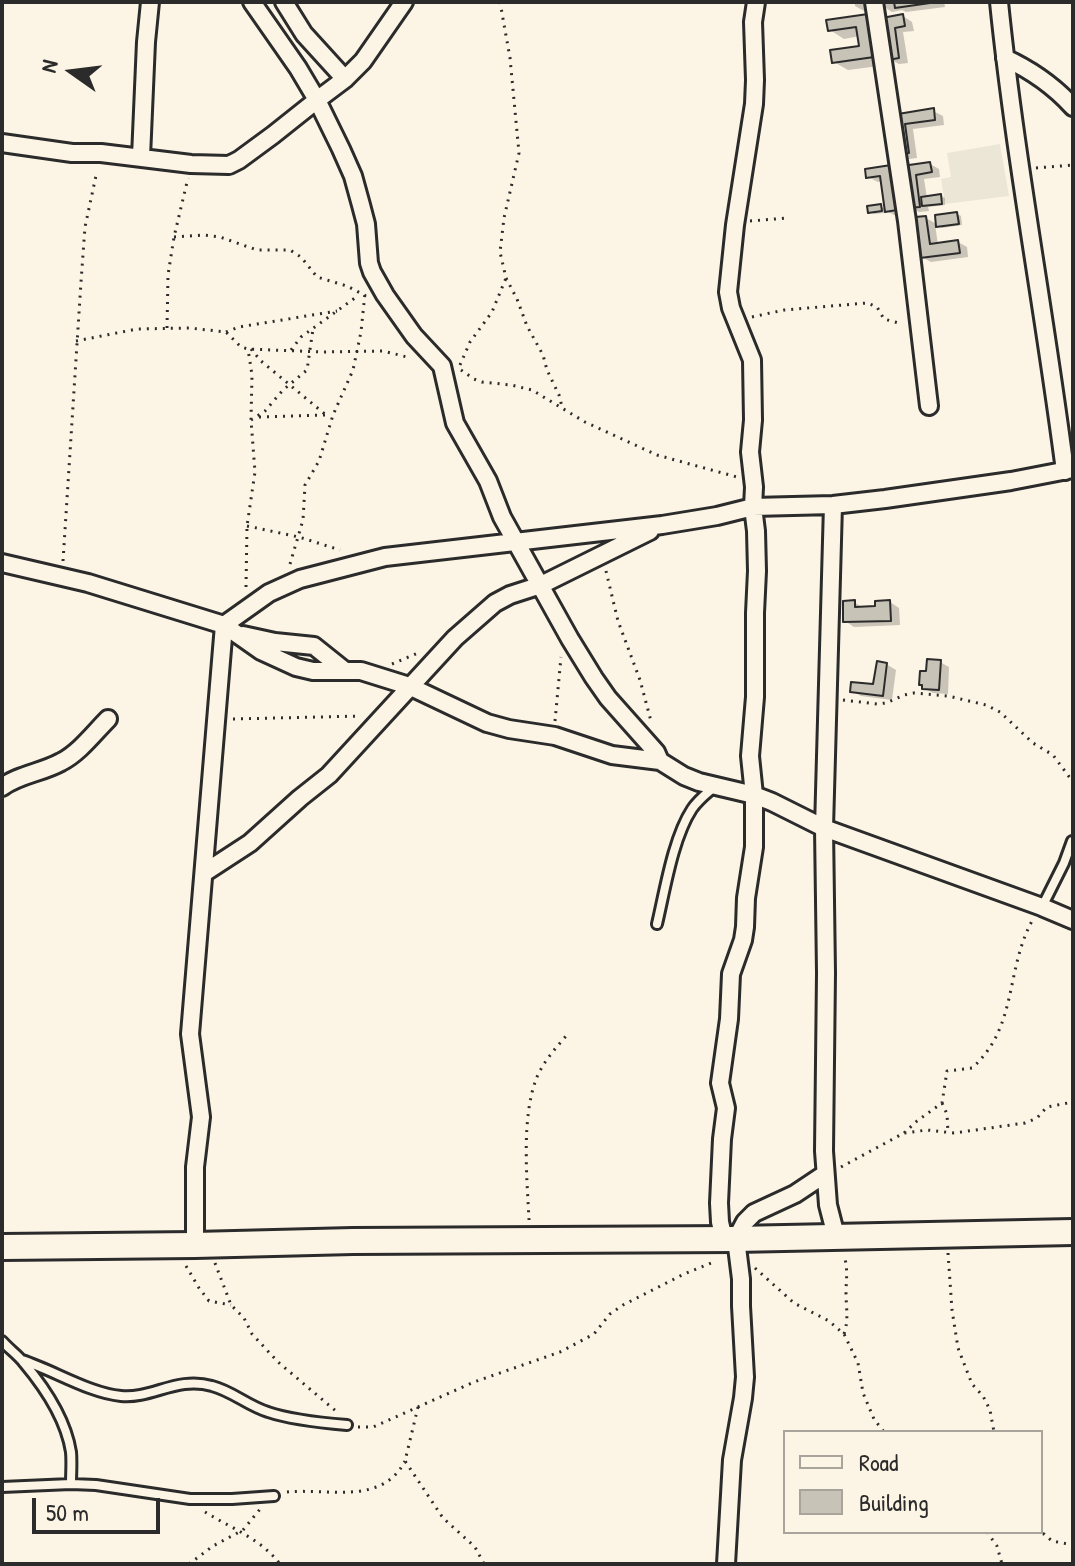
<!DOCTYPE html>
<style>
body{margin:0}
#map{position:relative;width:1075px;height:1566px;overflow:hidden;background:#fcf5e5;font-family:"Patrick Hand",sans-serif}
canvas{display:block}
.frame{position:absolute;inset:0;border:4px solid #2b2b2b;pointer-events:none}
.legend{position:absolute;left:783px;top:1430px;width:260px;height:104px;box-sizing:border-box;background:#fcf5e5;border:2px solid #a8a49b;margin:0;padding:10px 14px;list-style:none;font-size:24px;color:#2b2b2b}
.legend li{display:flex;align-items:center;gap:16px;height:40px}
.legend b{width:40px;border:2px solid #a8a49b}
.north{position:absolute;left:32px;top:32px;width:80px;height:80px;-webkit-text-stroke:6px #fcf5e5;paint-order:stroke;rotate:284deg;font-size:22px;font-weight:700;line-height:32px;text-align:center;color:#2b2b2b}
.north::after{content:'';display:block;margin:auto;width:28px;height:36px;background:#2b2b2b;clip-path:polygon(50% 0,100% 100%,50% 72%,0 100%)}
.scale{position:absolute;left:32px;top:1498px;width:128px;height:36px;box-sizing:border-box;border:4px solid #2b2b2b;border-top:0;padding-left:10px;font-size:24px;line-height:28px;white-space:nowrap;color:#2b2b2b;-webkit-text-stroke:6px #fcf5e5;paint-order:stroke}
</style>
<div id="map">
<canvas width="1075" height="1566"></canvas>
<div class="frame"></div>
<ul class="legend">
<li><b style="height:10px;background:#fcf5e5"></b>Road</li>
<li><b style="height:22px;background:#c8c3b7"></b>Building</li>
</ul>
<div class="north">N</div>
<div class="scale">50 m</div>
</div>
<script>
const ctx = document.querySelector('canvas').getContext('2d');
ctx.lineJoin = 'round';
function fill(path, color) {
  ctx.fillStyle = color;
  ctx.fill(path, 'evenodd');
}
function strokePath(path, color, width, dash) {
  ctx.strokeStyle = color;
  ctx.lineWidth = width;
  ctx.lineCap = dash ? 'butt' : 'round';
  ctx.setLineDash(dash || []);
  ctx.stroke(path);
}
const built = new Path2D(`
 M1000,144L1009,196L945,204L941,179L951,177L947,153Z`);
const shadow = new Path2D(`
 M855,2H873L874,10L864,11L855,6Z
 M882,2H944L945,7L906,12L902,10L892,12L883,6Z
 M903,16L912,22L914,31L903,32L908,63L899,64L886,57L887,65L848,70L834,62L861,47L860,36L844,39L830,30L829,22L885,26Z
 M933,111L943,116L944,125L913,129L917,158L909,159L900,154L894,116Z
 M930,164L939,169L940,177L924,179L927,198L941,196L945,198V205L928,207L929,211L919,212L909,207L904,168Z
 M890,167L906,215L896,216L884,210L885,213L874,214L870,212L880,206L887,210L882,181L878,182L868,177Z
 M957,214L961,216L962,225L942,228L935,224L938,245L958,242L967,247L968,257L931,262L922,257L926,218L938,225Z
 M854,602L863,608H877L890,602L899,608L900,625L854,627L845,621Z
 M940,662L949,667L948,694L933,693L924,688L928,673Z
 M886,664L896,670L892,700L861,696L852,691L875,686Z`);
const building = new Path2D(`
 M894,2H937L895,8Z
 M868,14L874,57L832,63L830,50L859,46L856,27L828,31L826,20Z
 M903,14L905,26L895,28L899,58L888,60L882,18Z
 M934,108L935,120L905,124L909,153L898,155L892,115Z
 M930,162L932,172L916,175L920,207L908,208L902,166Z
 M891,165L897,210L885,212L880,176L866,178L865,169Z
 M941,194L942,204L922,206L921,197Z
 M881,204L882,211L868,213L867,206Z
 M957,212L959,224L936,227L935,215Z
 M926,216L930,244L958,240L960,253L920,258L915,217Z
 M855,600V607L875,606V601L890,600L891,621L843,622V601Z
 M927,659L941,660L939,690L922,689V685H919L920,671H926Z
 M877,661L887,663L883,696L850,692L851,682L873,684Z`);
const path = new Path2D(`
 M500,2L510,58L519,153L504,218L500,252L506,278L517,299L527,326L543,355L547,370L559,395L562,407
 M1036,168L1073,165
 M750,221L788,218
 M174,237L204,235L220,237L257,250H290L301,257L317,277L347,286L366,296
 M752,317L784,310L867,303L877,307L884,319L902,324
 M167,328L168,275L174,237L188,178
 M226,332L239,327L337,311
 M76,341L137,329L189,328L226,332L241,347L248,349L322,352L383,351L411,358
 M251,349L261,361L326,415
 M291,350L301,337L359,295
 M460,365L470,342L492,312L506,278
 M461,370L474,379L482,382L511,385L532,390L585,422L657,455L737,477
 M259,417L327,415
 M251,420L265,411L283,390L307,370L313,329
 M247,526L299,537L340,550
 M63,561L81,282L85,227L97,171
 M290,564L303,520L305,485L319,461L333,415L353,370L361,332L365,293
 M606,571L618,621L640,680L651,721
 M246,587L247,526L255,472L251,420L252,375L248,349
 M392,664L418,653
 M843,700L877,704L886,703L904,695L914,693L948,696L986,705L1000,712L1033,743L1053,755L1073,782
 M233,719L361,716
 M555,721L561,657
 M942,1103L947,1114L948,1133
 M904,1133L917,1121L942,1103L947,1071L972,1068C1018,1027 1005,971 1032,921
 M841,1167L904,1133L927,1130L954,1133L1025,1123L1037,1118L1047,1107L1073,1102
 M529,1220C527,1178 521,1116 537,1077C544,1061 555,1049 566,1036
 M948,1253L952,1310L958,1348L972,1384L983,1396L990,1410L994,1432
 M215,1263L231,1305L244,1318L252,1334L278,1362L337,1412
 M186,1266L199,1288L209,1301L231,1305
 M755,1268L794,1303L829,1321L844,1334L858,1363L863,1393L874,1419L884,1432
 M844,1334C849,1319 846,1308 846,1293C846,1281 848,1271 845,1259
 M418,1407L405,1461L443,1518L475,1547L484,1564
 M358,1427H373L474,1382L560,1352L594,1334L610,1314L623,1305L684,1274L716,1261
 M287,1492C327,1488 382,1506 405,1461
 M205,1512C231,1528 261,1539 280,1564
 M987,1532L997,1546L1002,1564
 M1035,1532L1044,1534L1052,1541L1073,1545
 M189,1564L213,1546L243,1530L261,1508`);
const lane = new Path2D(`
 M1042,907L1064,863L1072,841
 M657,924C665,890 673,838 692,809C698,800 706,794 714,787
 M2,1341C9,1349 18,1355 24,1363C45,1388 66,1420 71,1452C72,1462 71,1473 71,1484
 M22,1360C53,1370 89,1393 121,1396C152,1399 177,1376 212,1386C232,1391 248,1406 268,1412C291,1420 323,1423 347,1425
 M2,1487L71,1484L96,1485L190,1499H232L274,1496`);
const street = new Path2D(`
 M252,2L298,68L317,100L341,149L353,176L361,205L366,224L369,263L372,272L385,295L414,336L442,366L455,423L488,481L502,517L570,639L594,678L608,698L656,752L660,761
 M284,2L304,34L345,79
 M874,2L907,221L929,406
 M999,2C1015,159 1045,314 1065,471
 M1005,58C1031,70 1054,86 1073,107
 M2,143L72,153H101L191,164L229,165L239,160L273,135L317,100L345,79L363,61L404,2
 M141,157L146,42L150,2
 M833,505L824,828L826,973L824,1151L828,1205L836,1236
 M2,563L88,583L224,625L261,651L296,667L313,671H361L409,686L487,723L509,729L555,736L612,755L660,761L684,776L699,782L754,795L772,802L824,828L1042,907L1073,920
 M243,635L275,642L314,646L344,670
 M2,787C20,774 41,773 61,762C79,753 94,733 108,719
 M204,873L250,843L300,798L329,775L455,638L495,603L510,595L541,585L650,531
 M724,1239L720,1222L719,1203L722,1139L726,1108L720,1083L729,1019L731,974L743,940L745,927L746,898L754,847V795L750,756L755,697V613L757,571L756,531L753,507L754,487L750,452L753,420L752,360L731,308L728,292L735,225L754,104L755,80L753,22L756,2
 M195,1245V1167L201,1117L190,1034L224,625L269,593L300,579L385,557L662,525L717,516L753,507L833,505L885,499L1011,481L1073,469
 M726,1564L732,1460L743,1398L745,1377L741,1306V1279L736,1239L745,1222L754,1213L795,1194L825,1174`);
const secondary = new Path2D(`
 M2,1247L195,1245L353,1241L736,1239L1073,1232`);
fill(built, '#ece6d7');
fill(shadow, '#0003');
fill(building, '#c8c3b7');
strokePath(building, '#2b2b2b', 2);
strokePath(lane, '#2b2b2b', 14);
strokePath(street, '#2b2b2b', 22);
strokePath(secondary, '#2b2b2b', 30);
strokePath(path, '#2b2b2b', 3, [2, 6]);
strokePath(lane, '#fcf5e5', 8);
strokePath(street, '#fcf5e5', 16);
strokePath(secondary, '#fcf5e5', 24);
</script>
